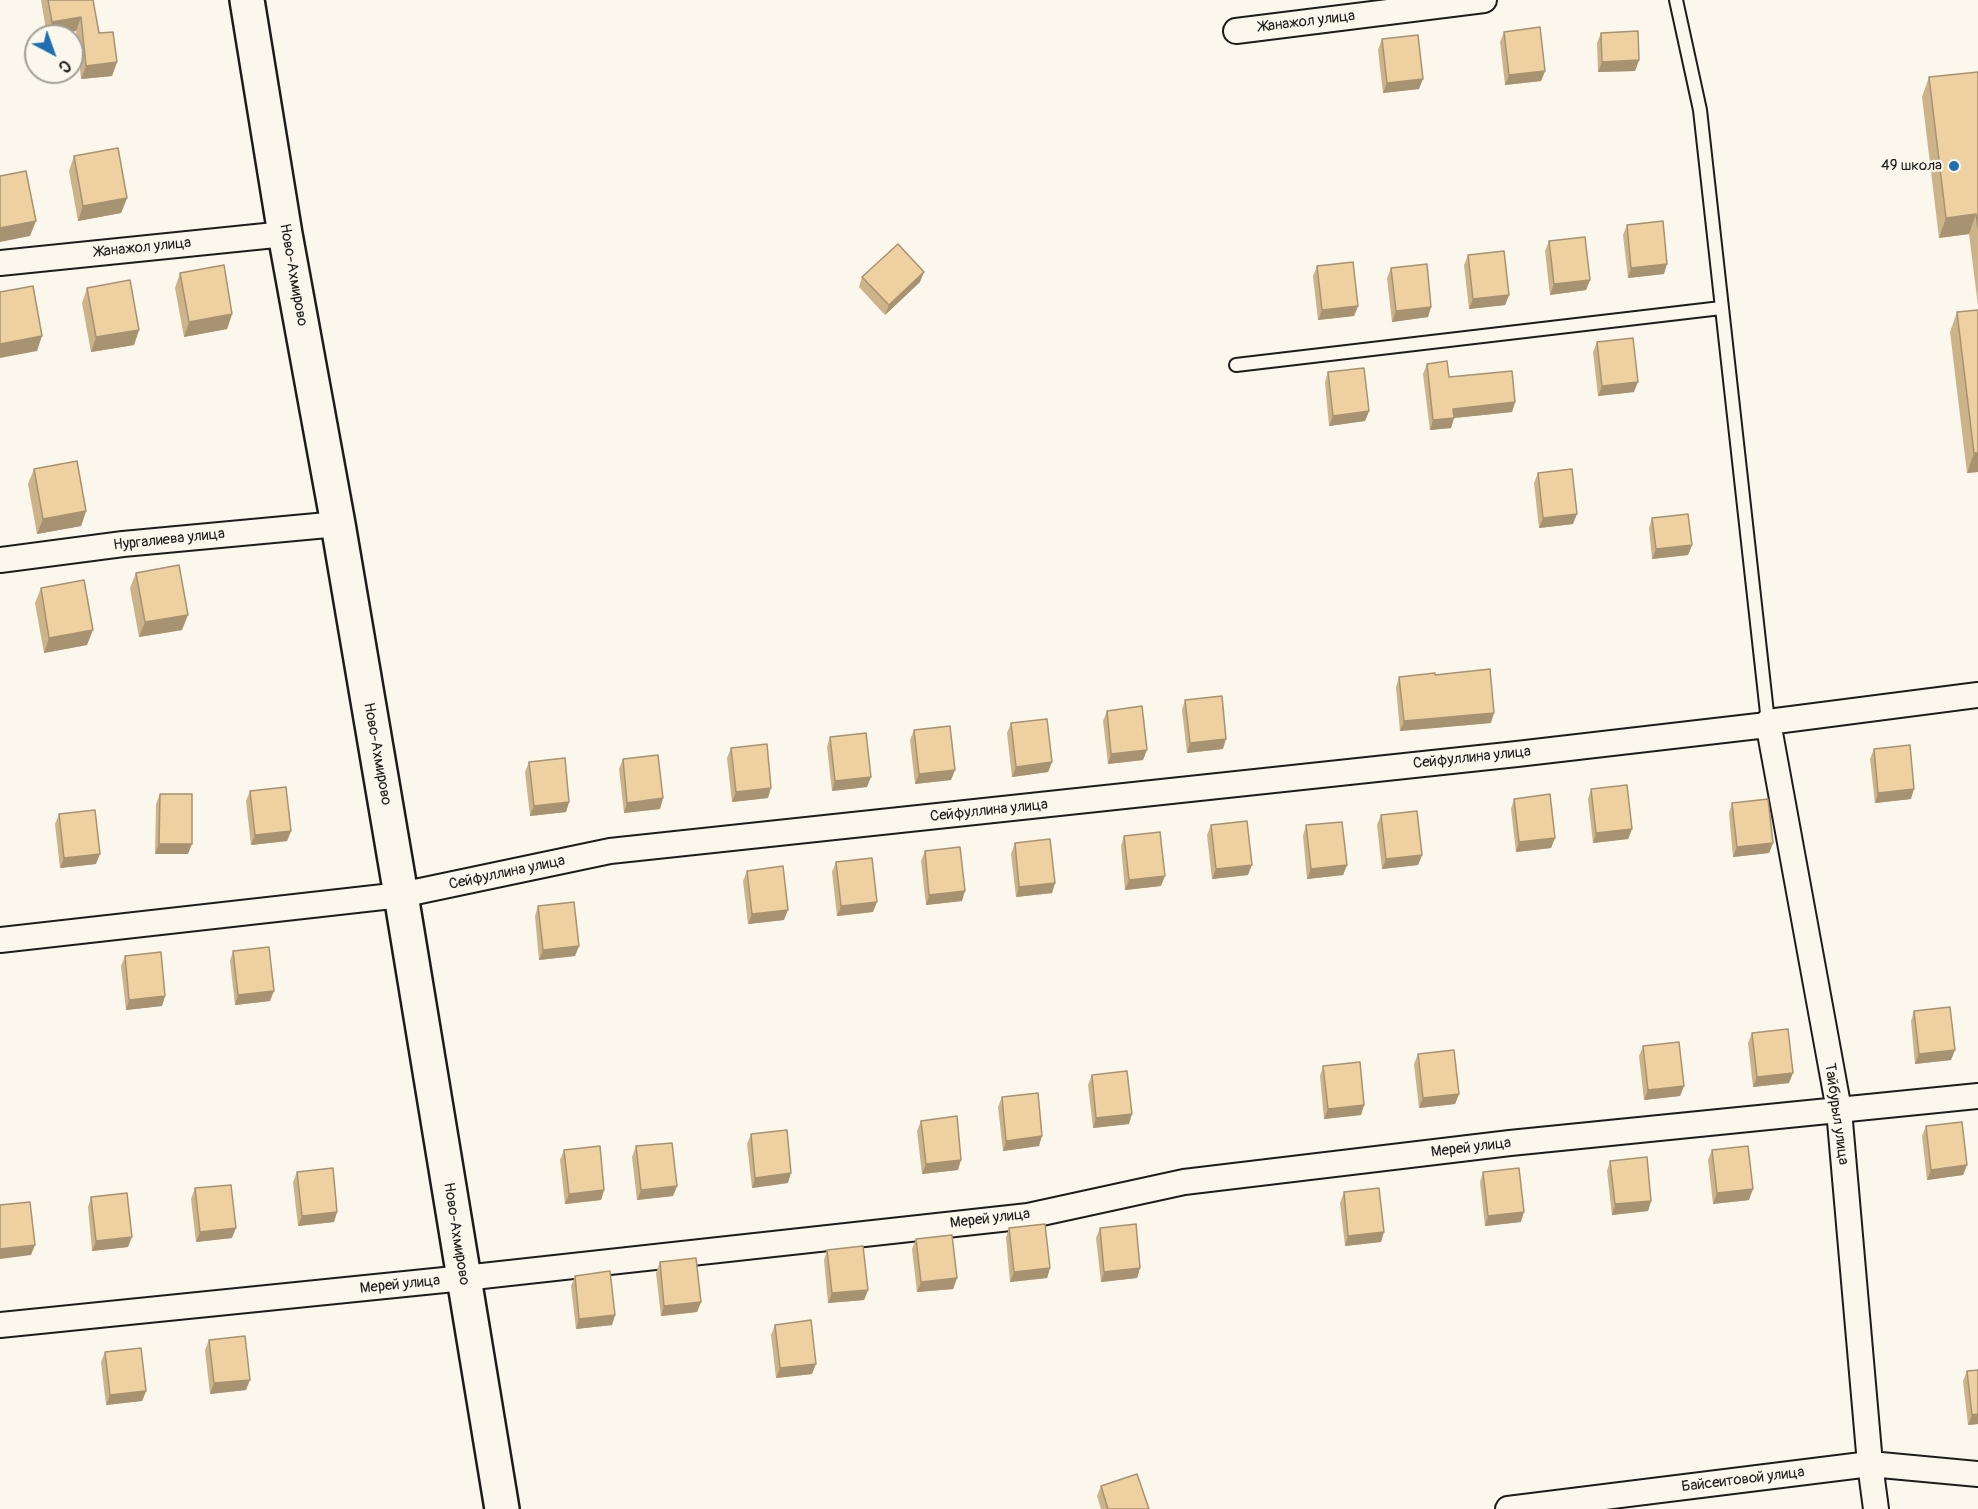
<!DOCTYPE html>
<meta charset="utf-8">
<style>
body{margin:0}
#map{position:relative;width:1978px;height:1509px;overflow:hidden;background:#fbf7ec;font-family:Pangolin,sans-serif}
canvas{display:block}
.north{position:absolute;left:24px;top:24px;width:60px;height:60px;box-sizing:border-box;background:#fbf7ec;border:2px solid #a29f99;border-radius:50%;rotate:139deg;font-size:16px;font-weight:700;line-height:24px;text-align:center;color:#1c1c1c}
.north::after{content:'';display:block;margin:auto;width:21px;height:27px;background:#1f6fb2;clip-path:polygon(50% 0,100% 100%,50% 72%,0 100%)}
</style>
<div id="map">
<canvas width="1978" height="1509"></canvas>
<div class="north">С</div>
</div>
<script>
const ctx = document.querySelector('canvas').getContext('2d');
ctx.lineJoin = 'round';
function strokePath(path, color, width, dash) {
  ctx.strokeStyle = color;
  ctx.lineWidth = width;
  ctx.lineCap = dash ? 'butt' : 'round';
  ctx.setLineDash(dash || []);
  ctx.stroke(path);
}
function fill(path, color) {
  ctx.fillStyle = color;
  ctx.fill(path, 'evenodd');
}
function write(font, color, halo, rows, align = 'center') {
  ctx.font = font + ' Pangolin,sans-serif';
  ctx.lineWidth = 4.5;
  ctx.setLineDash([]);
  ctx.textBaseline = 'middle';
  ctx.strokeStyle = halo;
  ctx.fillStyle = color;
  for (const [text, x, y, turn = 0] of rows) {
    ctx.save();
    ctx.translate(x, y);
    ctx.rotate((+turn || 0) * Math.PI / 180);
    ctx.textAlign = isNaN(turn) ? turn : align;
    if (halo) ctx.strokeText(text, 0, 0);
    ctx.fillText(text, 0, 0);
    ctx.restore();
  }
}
const lane = new Path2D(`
 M1676,0L1700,110L1768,722
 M1236,365L1721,308`);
const street = new Path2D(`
 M1236,31L1484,0
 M0,263L285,234
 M0,560L123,544L338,524
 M1768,722L1839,1110L1870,1464L1876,1509
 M0,940L401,895L610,851L1517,754L1767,725L1768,722L1978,695
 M0,1325L464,1278L1028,1216L1184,1182L1510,1143L1978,1096
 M1508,1509L1870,1464L1978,1474`);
const secondary = new Path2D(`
 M247,0L285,234L338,524L401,895L502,1509`);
const wall = new Path2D(`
 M41,0H93L99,33L117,62L112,76L81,79L76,31L47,36Z
 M1504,32L1545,71L1541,81L1505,85L1500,42Z
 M1601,33L1639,60L1635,71L1598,72L1597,43Z
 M1382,39L1419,89L1383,93L1378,50Z
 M1978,72V306L1969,234L1939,238L1922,97L1929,77Z
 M74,156L127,198L121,213L78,221L69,171Z
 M1627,225L1664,274L1628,278L1623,235Z
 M1549,241L1590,280L1586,290L1550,295L1545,251Z
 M1468,255L1509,295L1505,305L1469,309L1464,265Z
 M1317,266L1358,306L1354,316L1318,320L1313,276Z
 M1391,268L1431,307L1428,317L1392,322L1387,278Z
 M180,273L232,314L227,329L184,337L175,288Z
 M862,277L920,282L885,315L859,287Z
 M87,288L139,330L134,345L91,352L82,303Z
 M1978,310V472L1967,473L1950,332L1957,312Z
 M1597,342L1634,392L1598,396L1593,352Z
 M1427,364L1449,377L1515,402L1512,412L1454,418L1451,428L1430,430L1423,374Z
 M1328,372L1369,411L1365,421L1329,426L1325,382Z
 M34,469L86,511L81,526L37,534L28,484Z
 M1538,473L1573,524L1539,528L1534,483Z
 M1652,518L1692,545L1688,555L1652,559L1649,528Z
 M136,573L182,630L139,637L130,588Z
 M41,588L87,645L44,653L35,603Z
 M1435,675L1491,723L1400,731L1396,687L1399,677Z
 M1185,700L1223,749L1187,753L1182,710Z
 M1107,711L1143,760L1108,764L1103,721Z
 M1011,723L1052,762L1048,772L1012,777L1007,733Z
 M914,730L951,780L915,784L910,740Z
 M830,737L867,787L832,791L827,747Z
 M731,748L768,798L732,802L727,758Z
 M1874,749L1911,799L1875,803L1870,759Z
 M623,759L663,798L660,809L624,813L619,769Z
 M529,762L569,802L566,812L530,816L525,772Z
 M1591,789L1632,829L1628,839L1593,843L1588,799Z
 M250,791L291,831L287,841L251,845L246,801Z
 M160,794L188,854H155L156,804Z
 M1514,799L1555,838L1551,848L1516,852L1511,809Z
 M1732,803L1773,843L1769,853L1733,857L1729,813Z
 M59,814L96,864L60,868L55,824Z
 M1381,815L1422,855L1418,865L1382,869L1377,825Z
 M1211,825L1248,875L1212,879L1207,835Z
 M1306,825L1347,865L1343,875L1307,879L1303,836Z
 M1124,836L1161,886L1125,890L1121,846Z
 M1015,843L1055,883L1052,893L1016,897L1011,854Z
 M925,851L962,901L926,905L921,861Z
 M836,862L873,912L837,916L832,872Z
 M747,871L784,920L748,924L743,881Z
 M538,906L575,956L539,960L535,916Z
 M233,951L270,1001L235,1005L230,961Z
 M125,956L165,996L162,1006L126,1010L121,966Z
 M1914,1011L1951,1060L1915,1064L1911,1021Z
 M1752,1033L1789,1083L1753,1087L1748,1043Z
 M1643,1046L1684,1086L1680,1096L1644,1100L1639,1056Z
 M1418,1054L1459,1094L1455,1104L1419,1108L1414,1064Z
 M1323,1066L1364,1105L1361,1115L1324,1119L1320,1076Z
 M1092,1075L1129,1124L1093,1128L1088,1085Z
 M1002,1097L1039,1146L1003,1151L998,1107Z
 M921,1121L958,1170L922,1174L917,1131Z
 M1926,1126L1967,1165L1963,1175L1927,1180L1922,1136Z
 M751,1134L788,1183L752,1188L747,1144Z
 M636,1146L677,1186L673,1196L637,1200L632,1157Z
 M564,1150L604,1190L601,1200L565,1204L560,1160Z
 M1712,1150L1749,1200L1713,1204L1708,1160Z
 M1610,1161L1651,1201L1648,1211L1612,1215L1607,1171Z
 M297,1172L337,1212L334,1222L298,1226L293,1182Z
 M1483,1172L1521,1222L1485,1226L1480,1182Z
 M195,1188L232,1238L196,1242L191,1199Z
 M1344,1192L1381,1242L1345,1246L1340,1203Z
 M91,1197L128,1247L92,1251L88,1207Z
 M1009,1228L1050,1268L1047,1278L1010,1282L1006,1238Z
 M1100,1228L1140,1268L1137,1278L1101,1282L1096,1238Z
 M916,1239L957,1278L953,1289L917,1292L912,1249Z
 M827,1250L868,1290L864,1300L828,1303L824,1260Z
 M660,1262L701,1302L697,1312L661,1316L656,1273Z
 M575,1276L615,1315L612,1325L576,1329L571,1286Z
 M775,1325L812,1374L776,1378L771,1335Z
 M209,1340L246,1390L210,1394L205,1350Z
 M105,1352L146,1391L142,1401L106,1405L101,1362Z
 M1967,1371L1978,1424L1968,1425L1963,1381Z
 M1101,1486L1149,1509H1101L1097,1496Z`);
const shadedWall = new Path2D(`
 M81,17L76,31L47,36L52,22Z
 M1639,60L1635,71L1598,72L1602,62Z
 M117,62L112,76L81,79L86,66Z
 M1545,71L1541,81L1505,85L1509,75Z
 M1423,79L1419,89L1383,93L1387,83Z
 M127,198L121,213L78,221L83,206Z
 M1976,214L1969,234L1939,238L1946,218Z
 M36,221L30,236L0,242V228Z
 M1667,264L1664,274L1628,278L1631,268Z
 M924,272L920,282L885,315L889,305Z
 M1590,280L1586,290L1550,295L1554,284Z
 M1509,295L1505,305L1469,309L1473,299Z
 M1358,306L1354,316L1318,320L1322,310Z
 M1431,307L1428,317L1392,322L1396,311Z
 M232,314L227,329L184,337L189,322Z
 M139,330L134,345L91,352L96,337Z
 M42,336L37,351L0,358V344Z
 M1638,382L1634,392L1598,396L1602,386Z
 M1515,402L1512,412L1454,418L1451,428L1430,430L1433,420L1453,409Z
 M1369,411L1365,421L1329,426L1333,416Z
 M1974,453H1978V472L1967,473Z
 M86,511L81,526L37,534L43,519Z
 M1577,514L1573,524L1539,528L1543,518Z
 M1692,545L1688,555L1652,559L1656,549Z
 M188,615L182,630L139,637L145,622Z
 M93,630L87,645L44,653L49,638Z
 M1494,713L1491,723L1400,731L1404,721Z
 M1226,739L1223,749L1187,753L1190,743Z
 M1147,750L1143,760L1108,764L1111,754Z
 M1052,762L1048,772L1012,777L1016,767Z
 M955,770L951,780L915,784L919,774Z
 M871,777L867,787L832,791L835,781Z
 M771,788L768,798L732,802L736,792Z
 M1914,789L1911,799L1875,803L1878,793Z
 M663,798L660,809L624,813L627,803Z
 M569,802L566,812L530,816L534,806Z
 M1632,829L1628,839L1593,843L1596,833Z
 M291,831L287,841L251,845L255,835Z
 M1555,838L1551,848L1516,852L1519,842Z
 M1773,843L1769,853L1733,857L1737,847Z
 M159,844H192L188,854H155Z
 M100,854L96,864L60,868L64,858Z
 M1422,855L1418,865L1382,869L1386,859Z
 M1252,865L1248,875L1212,879L1216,869Z
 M1347,865L1343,875L1307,879L1311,869Z
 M1165,876L1161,886L1125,890L1129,880Z
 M1055,883L1052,893L1016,897L1019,887Z
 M965,891L962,901L926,905L929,895Z
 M877,902L873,912L837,916L841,906Z
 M788,910L784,920L748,924L752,914Z
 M579,946L575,956L539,960L543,950Z
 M274,991L270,1001L235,1005L238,995Z
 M165,996L162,1006L126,1010L129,1000Z
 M1955,1050L1951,1060L1915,1064L1919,1054Z
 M1793,1073L1789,1083L1753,1087L1757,1077Z
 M1684,1086L1680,1096L1644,1100L1648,1090Z
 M1459,1094L1455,1104L1419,1108L1423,1098Z
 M1364,1105L1361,1115L1324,1119L1328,1109Z
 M1132,1114L1129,1124L1093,1128L1096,1118Z
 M1042,1136L1039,1146L1003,1151L1006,1141Z
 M961,1160L958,1170L922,1174L926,1164Z
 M1967,1165L1963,1175L1927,1180L1931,1170Z
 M791,1173L788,1183L752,1188L755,1178Z
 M677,1186L673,1196L637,1200L641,1190Z
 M1753,1189L1749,1200L1713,1204L1717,1193Z
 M604,1190L601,1200L565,1204L569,1194Z
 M1651,1201L1648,1211L1612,1215L1615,1204Z
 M337,1212L334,1222L298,1226L302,1216Z
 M1524,1212L1521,1222L1485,1226L1488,1216Z
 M236,1228L232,1238L196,1242L200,1232Z
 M1384,1232L1381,1242L1345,1246L1348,1236Z
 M132,1237L128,1247L92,1251L96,1241Z
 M35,1245L31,1255L0,1259V1249Z
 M1050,1268L1047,1278L1010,1282L1014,1272Z
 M1140,1268L1137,1278L1101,1282L1104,1272Z
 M957,1278L953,1289L917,1292L921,1282Z
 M868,1290L864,1300L828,1303L832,1293Z
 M701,1302L697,1312L661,1316L664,1306Z
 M615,1315L612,1325L576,1329L579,1319Z
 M816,1364L812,1374L776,1378L780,1368Z
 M250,1380L246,1390L210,1394L214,1383Z
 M146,1391L142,1401L106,1405L110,1395Z
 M1978,1414V1424L1968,1425L1972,1415Z`);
const building = new Path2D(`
 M48,0H93L99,33L113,32L117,62L86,66L81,17L52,22Z
 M1540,27L1545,71L1509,75L1504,32Z
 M1638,31L1639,60L1602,62L1601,33Z
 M1418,35L1423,79L1387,83L1382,39Z
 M1978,72V228L1976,214L1946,218L1929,77Z
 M118,148L127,198L83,206L74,156Z
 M26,171L36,221L0,228V176Z
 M1663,221L1667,264L1631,268L1627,225Z
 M1585,237L1590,280L1554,284L1549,241Z
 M898,244L924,272L889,305L862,277Z
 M1504,251L1509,295L1473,299L1468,255Z
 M1353,262L1358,306L1322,310L1317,266Z
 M1427,264L1431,307L1396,311L1391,268Z
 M224,265L232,314L189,322L180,273Z
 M130,280L139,330L96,337L87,288Z
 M33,286L42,336L0,344V292Z
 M1978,310V453H1974L1957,312Z
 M1633,338L1638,382L1602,386L1597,342Z
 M1447,361L1449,377L1512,371L1515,402L1453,409L1454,418L1433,420L1427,364Z
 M1364,368L1369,411L1333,416L1328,372Z
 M77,461L86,511L43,519L34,469Z
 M1572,469L1577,514L1543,518L1538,473Z
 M1688,514L1692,545L1656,549L1652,518Z
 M179,565L188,615L145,622L136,573Z
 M84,580L93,630L49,638L41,588Z
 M1490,669L1494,713L1404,721L1399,677L1435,673V675Z
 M1222,696L1226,739L1190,743L1185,700Z
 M1142,706L1147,750L1111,754L1107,711Z
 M1047,719L1052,762L1016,767L1011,723Z
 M950,726L955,770L919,774L914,730Z
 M866,733L871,777L835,781L830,737Z
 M767,744L771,788L736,792L731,748Z
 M1910,745L1914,789L1878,793L1874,749Z
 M658,755L663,798L627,803L623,759Z
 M565,758L569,802L534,806L529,762Z
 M1627,785L1632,829L1596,833L1591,789Z
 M286,787L291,831L255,835L250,791Z
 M160,794H192V844H159Z
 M1550,794L1555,838L1519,842L1514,799Z
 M1768,799L1773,843L1737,847L1732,803Z
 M95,810L100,854L64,858L59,814Z
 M1417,811L1422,855L1386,859L1381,815Z
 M1247,821L1252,865L1216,869L1211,825Z
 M1342,822L1347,865L1311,869L1306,825Z
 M1160,832L1165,876L1129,880L1124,836Z
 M1050,839L1055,883L1019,887L1015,843Z
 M960,847L965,891L929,895L925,851Z
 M872,858L877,902L841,906L836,862Z
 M783,866L788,910L752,914L747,871Z
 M574,902L579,946L543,950L538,906Z
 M269,947L274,991L238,995L233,951Z
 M161,952L165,996L129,1000L125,956Z
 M1950,1007L1955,1050L1919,1054L1914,1011Z
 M1788,1029L1793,1073L1757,1077L1752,1033Z
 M1679,1042L1684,1086L1648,1090L1643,1046Z
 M1454,1050L1459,1094L1423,1098L1418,1054Z
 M1360,1062L1364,1105L1328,1109L1323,1066Z
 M1127,1071L1132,1114L1096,1118L1092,1075Z
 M1038,1093L1042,1136L1006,1141L1002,1097Z
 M957,1116L961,1160L926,1164L921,1121Z
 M1962,1122L1967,1165L1931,1170L1926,1126Z
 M787,1130L791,1173L755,1178L751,1134Z
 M672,1143L677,1186L641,1190L636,1146Z
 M600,1146L604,1190L569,1194L564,1150Z
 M1748,1146L1753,1189L1717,1193L1712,1150Z
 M1647,1157L1651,1201L1615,1204L1610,1161Z
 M333,1168L337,1212L302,1216L297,1172Z
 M1519,1168L1524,1212L1488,1216L1483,1172Z
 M231,1185L236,1228L200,1232L195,1188Z
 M1379,1188L1384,1232L1348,1236L1344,1192Z
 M127,1193L132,1237L96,1241L91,1197Z
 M30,1202L35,1245L0,1249V1205Z
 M1045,1224L1050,1268L1014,1272L1009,1228Z
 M1136,1224L1140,1268L1104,1272L1100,1228Z
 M952,1235L957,1278L921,1282L916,1239Z
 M863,1246L868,1290L832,1293L827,1250Z
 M696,1258L701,1302L664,1306L660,1262Z
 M610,1271L615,1315L579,1319L575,1276Z
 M811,1320L816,1364L780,1368L775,1325Z
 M245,1336L250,1380L214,1383L209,1340Z
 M141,1348L146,1391L110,1395L105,1352Z
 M1978,1370V1414L1972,1415L1967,1371Z
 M1137,1474L1149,1509H1108L1101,1486Z`);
const markers = [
 [1954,166,6,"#1f6fb2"]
];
const streetNames = [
 ["Жанажол улица",1307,22,-7],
 ["Жанажол улица",143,248,-6],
 ["Ново-Ахмирово",293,275,80],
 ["Нургалиева улица",169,540,-6],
 ["Ново-Ахмирово",377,754,80],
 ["Сейфуллина улица",1472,758,-6],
 ["Сейфуллина улица",989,811,-6],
 ["Сейфуллина улица",507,873,-12],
 ["Тайбурыл улица",1836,1114,82],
 ["Мерей улица",1471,1148,-7],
 ["Мерей улица",990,1219,-7],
 ["Ново-Ахмирово",456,1234,81],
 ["Мерей улица",400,1285,-6],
 ["Байсеитовой улица",1743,1480,-7]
];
const poiNames = [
 ["49 школа",1942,166]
];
strokePath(lane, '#1c1c1c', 16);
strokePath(street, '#1c1c1c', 28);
strokePath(secondary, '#1c1c1c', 38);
strokePath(lane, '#fbf7ec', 12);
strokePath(street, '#fbf7ec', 24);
strokePath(secondary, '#fbf7ec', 33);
fill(wall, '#cdb38a');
fill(shadedWall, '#a79271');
fill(building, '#eed0a1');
strokePath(building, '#a79271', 1.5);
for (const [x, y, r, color] of markers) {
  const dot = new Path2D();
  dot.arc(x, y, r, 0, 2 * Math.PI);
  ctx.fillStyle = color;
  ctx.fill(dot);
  strokePath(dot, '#fbf7ec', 2);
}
write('15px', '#1c1c1c', '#fbf7ec', streetNames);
write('15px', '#1c1c1c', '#fbf7ec', poiNames, 'right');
</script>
